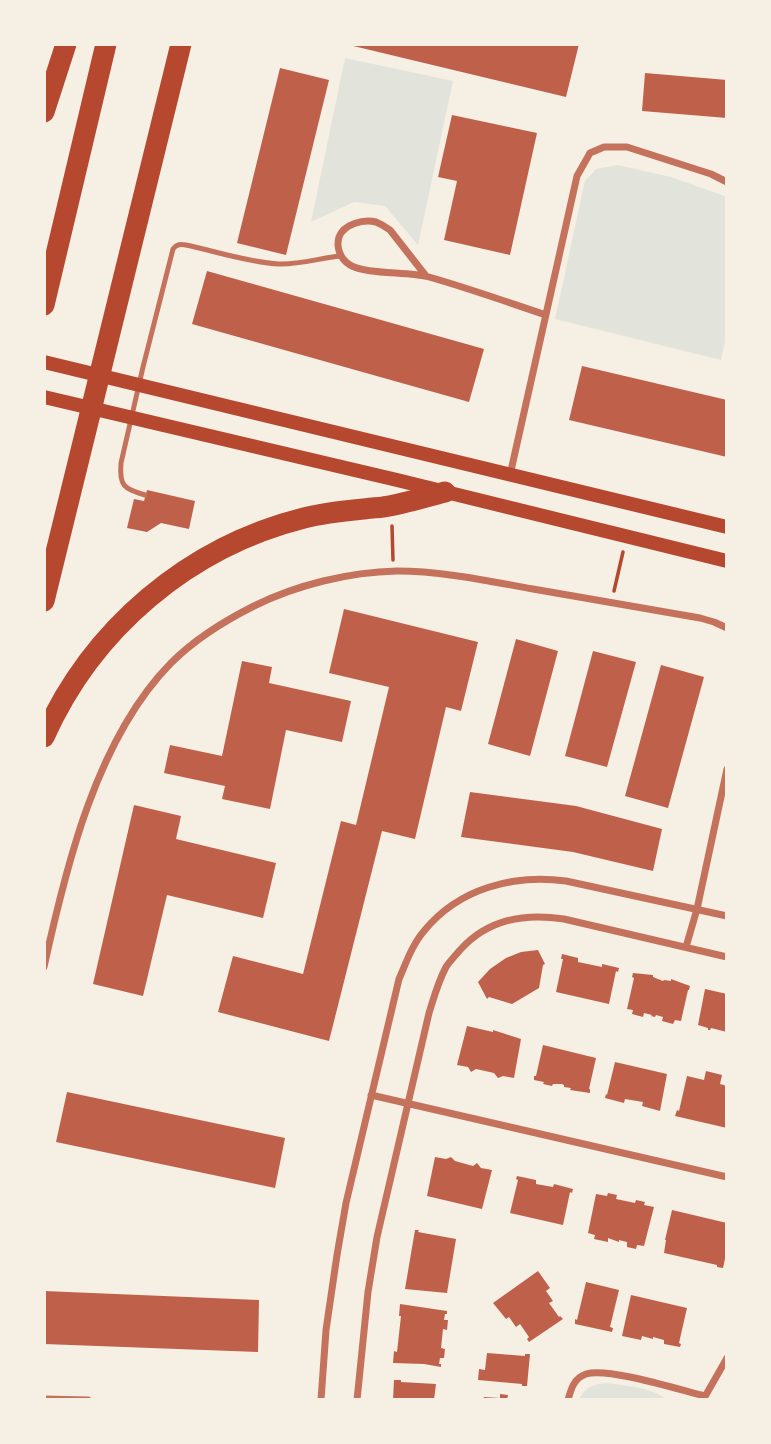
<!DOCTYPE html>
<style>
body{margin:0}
#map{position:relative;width:771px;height:1444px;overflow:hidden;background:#f6efe4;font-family:Signika,sans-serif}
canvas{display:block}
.frame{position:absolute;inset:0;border:46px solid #f6efe4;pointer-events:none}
</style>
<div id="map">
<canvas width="771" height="1444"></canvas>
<div class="frame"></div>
</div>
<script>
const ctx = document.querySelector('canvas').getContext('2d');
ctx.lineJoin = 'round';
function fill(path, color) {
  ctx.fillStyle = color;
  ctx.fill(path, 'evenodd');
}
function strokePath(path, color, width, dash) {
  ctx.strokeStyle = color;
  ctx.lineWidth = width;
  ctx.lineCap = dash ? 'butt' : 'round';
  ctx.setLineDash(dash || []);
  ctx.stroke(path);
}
const green = new Path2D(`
 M345,58L453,81L418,245L385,206L354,202L311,222Z
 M618,165L671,177L727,197V333L721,360L555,319L585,181L596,169Z
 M607,1383C626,1386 652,1387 667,1400H579C585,1387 593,1384 607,1383Z`);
const building = new Path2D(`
 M345,44H579L566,97Z
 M280,68L329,80L286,255L237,243Z
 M645,73L727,80V118L642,111Z
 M452,115L537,133L510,255L444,240L457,181L438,177Z
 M207,271L484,349L469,402L192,324Z
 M582,366L727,400V457L569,420Z
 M147,490L195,501L189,529L161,523L147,532L127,528L134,499L144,501Z
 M344,609L478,642L461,711L446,707L415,839L382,831L329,1041L218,1012L233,956L303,974L341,821L356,825L389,687L329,673Z
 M516,639L558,651L530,756L488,744Z
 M593,651L636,662L607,767L565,756Z
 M242,661L272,667L269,683L351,701L342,742L286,730L270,809L222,799L225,786L164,773L170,745L222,756Z
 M661,665L704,677L668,808L625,796Z
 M470,792L576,806L662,829L653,871L573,852L461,837Z
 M134,805L181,816L176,839L276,863L263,918L167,895L143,996L93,984Z
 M538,950L545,964L543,965L539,988L512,1004L489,997L487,999L478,982L490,969L506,958L521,952Z
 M562,954L578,958V962L602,967V964L619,968L618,972L616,971L609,1004L556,992L563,959H561Z
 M633,973L653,975V977L663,981L664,980L671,981V979L690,986L689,990H688L681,1021L675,1020L673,1024L662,1021L663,1017L656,1015L655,1017L651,1016L652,1015L644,1013L643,1017L632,1014L633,1010L627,1009L634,978L632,977Z
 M705,989L727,994V1032L711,1028L710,1030H708V1028L698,1025Z
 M467,1026L493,1032V1030L521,1039L514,1078L503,1076L498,1078L494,1073L476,1069L471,1072L468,1067L457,1065Z
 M543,1045L596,1058L589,1089H590V1093L570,1090L571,1088L564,1087V1085L562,1084H553L552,1086L543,1084L544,1082L534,1080V1076H536Z
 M615,1062L667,1074L660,1111L642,1106L643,1102L625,1099L624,1103L605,1098L606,1094L607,1095Z
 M706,1071L722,1075L720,1084L727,1086V1128L675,1116L677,1110L679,1111L687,1076L704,1080Z
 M67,1092L285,1138L275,1188L56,1142Z
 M435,1157L446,1159L451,1157L455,1161L473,1166L477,1163L481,1168L492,1170L482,1209L427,1196Z
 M517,1176L536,1180V1184L553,1187L554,1184L573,1189L572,1193L570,1192L563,1225L510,1213L518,1180L516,1179Z
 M608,1193L617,1195L616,1199L635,1203L636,1200L645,1202L644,1205L654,1207L644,1246L637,1245L636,1249L627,1247V1242L619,1240V1242L608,1238V1242L594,1239L595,1235L588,1233L596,1194L607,1196Z
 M672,1210L727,1223V1254H726L723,1268L717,1267V1265L664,1253L666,1240H665Z
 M415,1230H419L418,1232L456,1239L447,1293L405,1289Z
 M538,1271L550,1288L546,1291L553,1301L549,1303L559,1317L560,1316L563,1319L529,1342L527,1339L529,1337L520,1324L516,1327L509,1317L506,1319L493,1303Z
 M586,1282L619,1290L610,1327L613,1328L612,1332L575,1324V1319L577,1320Z
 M44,1291L259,1300L258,1352L44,1344Z
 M631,1295L687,1308L679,1343L681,1344L680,1347L664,1344V1340L653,1337V1339L642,1336L641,1340L622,1336Z
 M400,1304L447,1311V1314H445L444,1320H448L447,1330L443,1329L441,1348L445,1349L444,1358H440L439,1364H441V1367L424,1364L393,1363L394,1351L397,1352L401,1316H399Z
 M487,1353L525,1356V1354H530L527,1386H522V1384L478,1380L479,1369L485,1370Z
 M394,1380H401V1382L436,1384L434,1400H393Z
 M500,1394L508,1395L507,1400H483L484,1397L500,1398Z`);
const path = new Path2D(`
 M392,526L393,560
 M614,591L623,552`);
const service = new Path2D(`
 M145,495C124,489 119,486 121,463L143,367L173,249C177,244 180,244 186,245C214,251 251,263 279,264C297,265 321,258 340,256`);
const minor = new Path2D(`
 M426,276L390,230C386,227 381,224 376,222C363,219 344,224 339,237C336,247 340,259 350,265C367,275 408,271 429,277C468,288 507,302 546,315
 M510,475L577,176L590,153L604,147H627L711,174L727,182
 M686,947L697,909L727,769
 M44,967C66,866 97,738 171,663C195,639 224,621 254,606C296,585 349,572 397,571C442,571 488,581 533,589C589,599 644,608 700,618L714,622L727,628
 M371,1095L727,1177
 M44,1399L88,1400
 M321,1400L326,1330L337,1255L346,1203L399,979C406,963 412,945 424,931C459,888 514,874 566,881L727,916
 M357,1400L368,1292L377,1237L429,1013C434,997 438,982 446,967C450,961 455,956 460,950C488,919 524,913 564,919L727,957
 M568,1400C571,1389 574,1378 586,1374C608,1367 680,1390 705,1396
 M703,1400L727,1358`);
const secondary = new Path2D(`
 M44,362L727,527
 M44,397L397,480L727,561`);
const motorway = new Path2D(`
 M44,112L66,44
 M44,305L106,44
 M44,601L181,44
 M44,737C92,629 188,547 304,518C330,511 356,510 383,507C404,504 425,497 445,492`);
fill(green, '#e2e4dc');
fill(building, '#bf614a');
strokePath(path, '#b5482f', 3.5);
strokePath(service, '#c5725c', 5);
strokePath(minor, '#c5725c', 7);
strokePath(secondary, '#b5482f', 14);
strokePath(motorway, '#b5482f', 21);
</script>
